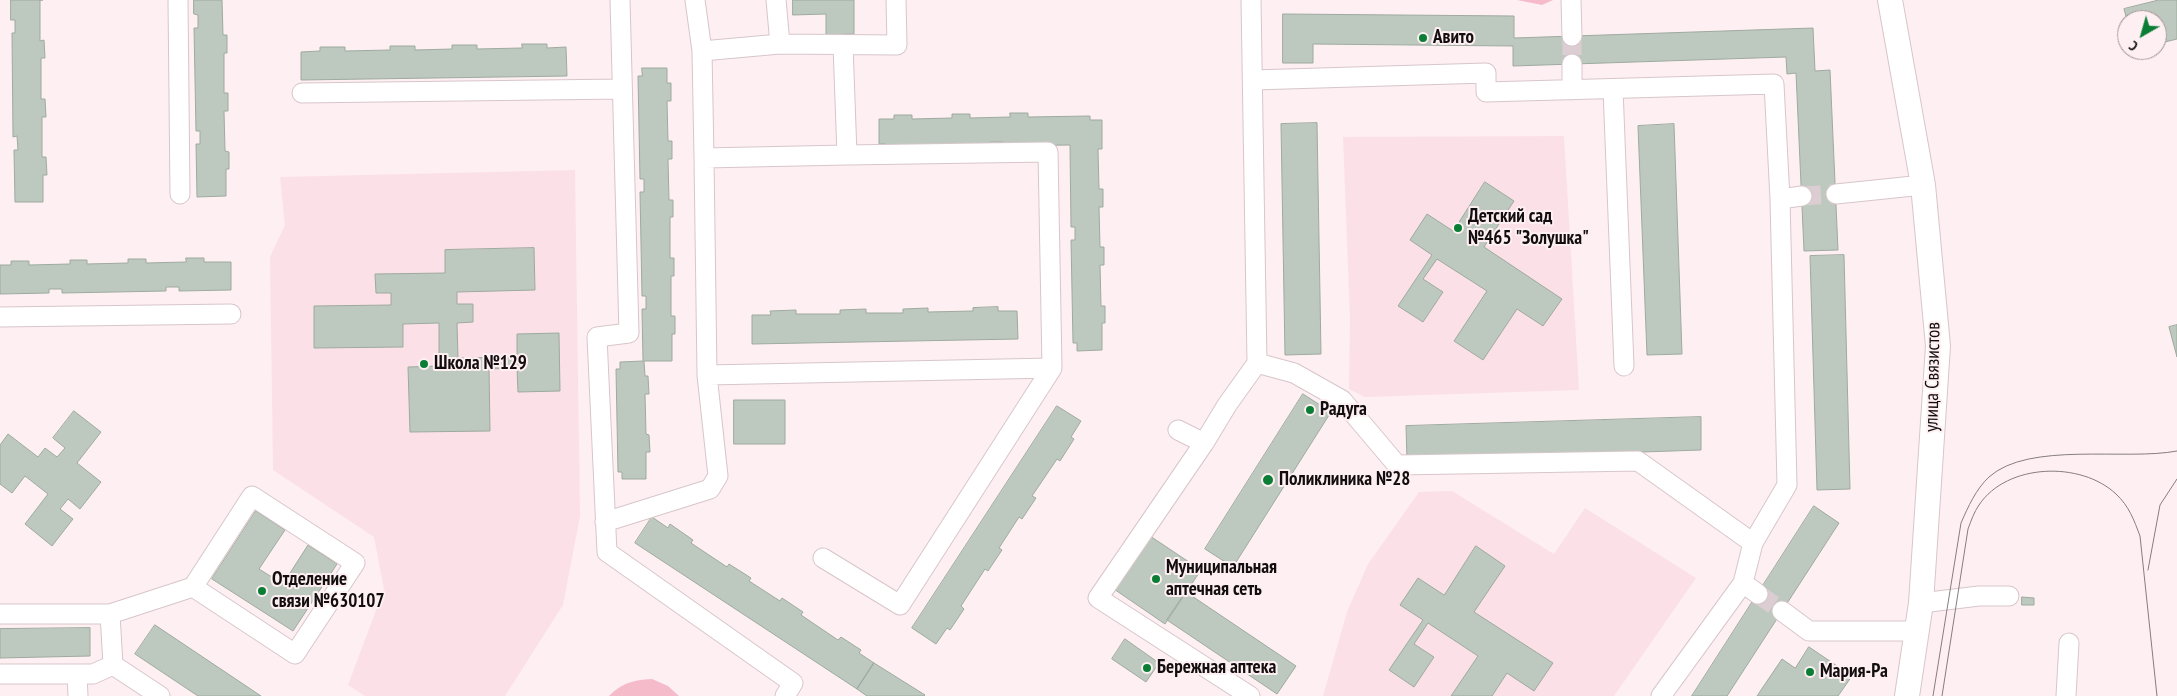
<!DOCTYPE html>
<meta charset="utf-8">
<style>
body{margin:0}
#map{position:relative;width:2177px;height:696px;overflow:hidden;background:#feeff3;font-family:"PT Sans Narrow",sans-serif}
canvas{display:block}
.north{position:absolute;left:2117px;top:10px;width:50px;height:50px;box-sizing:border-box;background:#feeff3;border:1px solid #a09597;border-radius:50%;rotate:218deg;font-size:14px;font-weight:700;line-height:20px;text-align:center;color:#120d0e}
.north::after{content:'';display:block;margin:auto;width:18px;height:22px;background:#0a7e34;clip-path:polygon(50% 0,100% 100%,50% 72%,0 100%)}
</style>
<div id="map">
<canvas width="2177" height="696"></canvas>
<div class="north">С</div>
</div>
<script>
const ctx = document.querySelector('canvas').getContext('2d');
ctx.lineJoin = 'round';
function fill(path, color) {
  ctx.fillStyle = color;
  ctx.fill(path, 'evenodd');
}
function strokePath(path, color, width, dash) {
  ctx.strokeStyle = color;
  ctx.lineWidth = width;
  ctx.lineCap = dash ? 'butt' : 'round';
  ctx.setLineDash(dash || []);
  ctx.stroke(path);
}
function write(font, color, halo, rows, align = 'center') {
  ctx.font = font + ' "PT Sans Narrow",sans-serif';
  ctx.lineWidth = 4;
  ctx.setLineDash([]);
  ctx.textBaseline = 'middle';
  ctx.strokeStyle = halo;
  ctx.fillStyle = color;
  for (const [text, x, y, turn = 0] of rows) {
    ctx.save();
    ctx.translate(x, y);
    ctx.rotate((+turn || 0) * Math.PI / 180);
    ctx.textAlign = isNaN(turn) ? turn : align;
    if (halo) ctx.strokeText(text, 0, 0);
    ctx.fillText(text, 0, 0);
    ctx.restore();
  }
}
const built = new Path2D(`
 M1564,136L1579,390L1365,397L1349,389L1350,319L1343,137Z
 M575,170L580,516L563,605L505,696H365L348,685L384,589L374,537L273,470L270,257L285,225L280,177Z
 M1452,491L1554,554L1585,508L1696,578L1614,696H1323L1347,612L1368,564L1419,492Z`);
const green = new Path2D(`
 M1517,0H1553L1542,5Z
 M652,679L668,686L679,696H609C622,683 633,680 652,679Z`);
const building = new Path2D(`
 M11,0H43H40V41L44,40L45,58H41V99H45L46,117H42V157H46L47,175H43V202H15L14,150H18L17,136L13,137L12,33H15V20H11Z
 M194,0H222L223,35H227V53H224V93H228V111H224L225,151L229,152V169H226V196L197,197L196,144H200V131H196L194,28H198V15L194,14Z
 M793,0H854V34L826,35V14L793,15Z
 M2159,0H2177V39L2157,44V20H2127L2124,9Z
 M1283,14L1514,16V38L1813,28L1815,71L1830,70L1838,250L1804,251L1796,73L1787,74L1786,57L1513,66V46L1313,44V63H1283Z
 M522,44H547V48L566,47L567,76L301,80V52L320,51V47H345V51L390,50V46H415V50L452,49V45H477V49L522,48Z
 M642,68H667V83H671V101H667L668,141H672V159H668L669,200H673V217H670V258H674V276H671V316H675V334H672V361H644L645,376H648L649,394H645L646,434L649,435L650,452H646V479H622V472H618L616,369H620V362L643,361L642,309H646V296H642L640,192H644V179H640L638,76H642Z
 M1010,113H1028V117L1090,116V120H1102V149H1098L1099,189H1103V207H1099L1100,247H1104V265H1100L1101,306H1105V323H1102V350L1077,351V343H1073L1071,240H1075V227H1071L1070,145L1003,146V142H990V146L886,148V144H879V119H894V115H912V119L952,118V114H970V118L1010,117Z
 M1317,123L1321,354L1285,355L1281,124Z
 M1674,124L1682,354L1647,355L1638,126Z
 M1485,182L1514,201L1484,247L1562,299L1543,326L1517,309L1483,360L1454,341L1487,291L1437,259L1423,279L1443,292L1423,322L1398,306L1432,255L1410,240L1427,214L1453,231Z
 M534,248L535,290L457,292V304H473V322L457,323L458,358L517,357V334L559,333L560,391L518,392L517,368L489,369L490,431L410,432L408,367L439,366V323L403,324V347L314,348V306L391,305V293H376L375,274L445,273V250Z
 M1844,255L1850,489L1817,490L1810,256Z
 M186,258H204V262H231V290L179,291V287H166V291L62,293V289H49V293L0,294V265H11V261H29V265L70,264V260H87V264L128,263V259H146V263L186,262Z
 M998,307V311H1017L1018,339L752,344V315H771L770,311L796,310V314H840V310L866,309V313H903V309L928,308V312L973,311V308Z
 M2177,325V357L2169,327Z
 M1303,394L1331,412L1233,567L1205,549Z
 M734,400H785V444H734Z
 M1057,406L1081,421L1071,437L1074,439L1060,461L1057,459L1032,496L1036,498L1022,519L1019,517L999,548L1002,550L988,571L985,569L961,606L964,609L950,630L947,628L936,644L912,628Z
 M74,411L101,432L77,463L101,482L80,509L68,499L60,509L73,519L52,546L25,524L48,494L25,476L12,493L0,484V445L8,434L38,457L45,448L57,457L65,448L53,438Z
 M1701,417V450L1407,460L1406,426Z
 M1814,506L1839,523L1727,696H1692Z
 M256,511L285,530L259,569L283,584L308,545L337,564L293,631L212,579Z
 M652,517L668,528L670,524L693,540L691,543L727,567L729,564L751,578L749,581L780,601L782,598L803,612L801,615L838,640L841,637L861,650L859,653L874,663L857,689L635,543Z
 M1147,534L1201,570L1165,624L1111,587Z
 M1476,546L1505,566L1474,612L1553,663L1534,691L1507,673L1492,696H1451L1478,656L1428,623L1414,644L1434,657L1414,687L1389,670L1423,620L1400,605L1418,578L1444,595Z
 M1186,592L1296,666L1277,694L1167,620Z
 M2022,597L2034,598V605H2022Z
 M155,625L261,696H198L135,654Z
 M90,628V656L0,658V629Z
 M1125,639L1159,663L1146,682L1112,659Z
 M1809,647L1852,676L1838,696H1757L1782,659L1795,668Z
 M874,663L925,695L924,696H867L857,689Z`);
const minorTunnel = new Path2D(`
 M1572,36V64
 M1802,196L1836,194
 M1758,594L1782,611`);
const minor = new Path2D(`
 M178,0L180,194
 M620,0L629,333L597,337L607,552L793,683L785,696
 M695,0L702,51L704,158L847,155
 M776,0L780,44L897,45L896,0
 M1571,0L1572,36
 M702,51L780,44
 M1572,64V90
 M1253,80L1486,73V92L1774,84L1780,199L1787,485L1753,543L1743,583L1661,696
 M1613,89L1624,366
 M302,93L622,89
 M1836,194L1923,185
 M1780,199L1802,196
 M0,317L231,314
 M1257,363L1294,373L1342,400L1397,465L1638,461L1753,543
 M707,375L1052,368
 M1178,430L1204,443L1227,405L1257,363L1251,0
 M1204,443L1098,598L1250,696
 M605,522L710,489L718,476L707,375L704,158
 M823,558L900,605L1052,368L1048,152L847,155L843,45
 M1743,583L1758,594
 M1921,603L1979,596H2009
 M1782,611L1809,631H1918
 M0,614H110L193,587L295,654L355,563L252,496L193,587
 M110,614L113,665L160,696
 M0,674H93L113,665
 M77,674L78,696
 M2066,696L2069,643`);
const major = new Path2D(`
 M1890,0L1923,185L1938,346L1921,603L1907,696`);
const tram = new Path2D(`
 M2148,570L2160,505L2177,479
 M1933,696L1961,523C1968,507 1976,489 1989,477C2029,441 2126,461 2177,451
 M1942,696L1968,529C1971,521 1974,512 1979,505C2007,463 2081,461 2116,494C2129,506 2134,520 2140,536L2157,696`);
const markers = [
 [1423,38,5,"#0a7e34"],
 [1458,228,5,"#0a7e34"],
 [424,364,5,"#0a7e34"],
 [1310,410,5,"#0a7e34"],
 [1268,480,6,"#0a7e34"],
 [1156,579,5,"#0a7e34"],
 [262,591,5,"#0a7e34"],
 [1147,668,5,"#0a7e34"],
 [1810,672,5,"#0a7e34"]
];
const poiNames = [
 ["Авито",1433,38],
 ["Детский сад",1468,217],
 ["№465 \"Золушка\"",1468,239],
 ["Школа №129",434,364],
 ["Радуга",1320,410],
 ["Поликлиника №28",1279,480],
 ["Муниципальная",1166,568],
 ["аптечная сеть",1166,590],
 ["Отделение",272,580],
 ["связи №630107",272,602],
 ["Бережная аптека",1157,668],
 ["Мария-Ра",1820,672]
];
const streetNames = [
 ["улица Связистов",1933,377,-89]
];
fill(built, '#fbe1e7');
fill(green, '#f5bbcb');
fill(building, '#bdc9be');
strokePath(building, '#9eaa9f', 1);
strokePath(minorTunnel, '#dbcdd1', 19, [19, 9]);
strokePath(minor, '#d7c6ca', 21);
strokePath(major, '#d7c6ca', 26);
strokePath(minor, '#fff', 19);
strokePath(major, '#fff', 24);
strokePath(tram, '#867d7f', 1);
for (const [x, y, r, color] of markers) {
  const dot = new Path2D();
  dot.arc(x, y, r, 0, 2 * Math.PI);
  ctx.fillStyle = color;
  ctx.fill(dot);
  strokePath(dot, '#feeff3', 2);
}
write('bold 19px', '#120d0e', '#feeff3', poiNames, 'left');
write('19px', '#120d0e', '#feeff3', streetNames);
</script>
